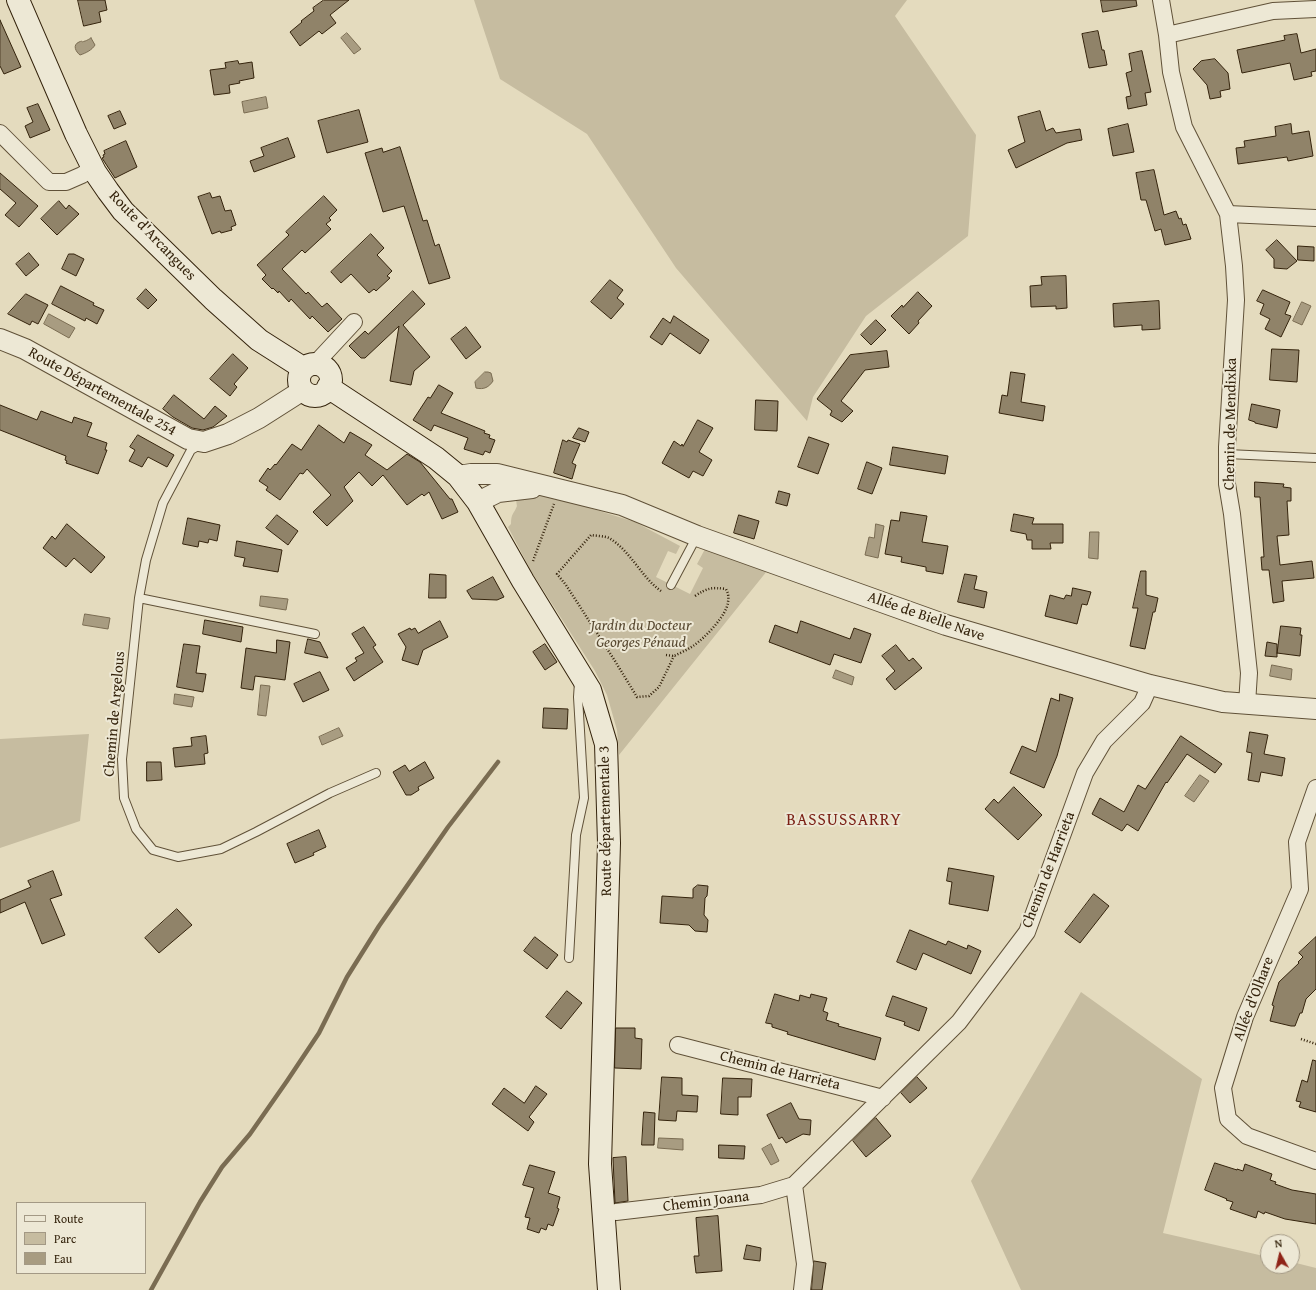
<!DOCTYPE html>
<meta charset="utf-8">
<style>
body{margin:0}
#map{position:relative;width:1316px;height:1290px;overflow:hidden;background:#e4dbbe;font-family:"Gentium Book Plus",serif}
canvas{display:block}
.legend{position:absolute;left:16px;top:1202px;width:130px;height:72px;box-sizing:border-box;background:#ede8d5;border:1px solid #a39985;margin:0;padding:5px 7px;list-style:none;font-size:12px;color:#34230c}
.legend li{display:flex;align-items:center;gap:8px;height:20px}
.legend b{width:20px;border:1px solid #a39985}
.north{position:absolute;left:1260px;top:1234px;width:40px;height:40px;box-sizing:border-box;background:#ede8d5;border:1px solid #a39985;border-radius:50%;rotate:352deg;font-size:11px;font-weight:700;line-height:16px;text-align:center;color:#34230c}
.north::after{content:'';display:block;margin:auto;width:14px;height:18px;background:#8f2418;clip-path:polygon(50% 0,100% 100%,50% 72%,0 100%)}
</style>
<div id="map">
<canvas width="1316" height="1290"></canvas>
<ul class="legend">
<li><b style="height:5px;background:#ede8d5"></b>Route</li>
<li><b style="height:11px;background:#c6bca0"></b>Parc</li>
<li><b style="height:11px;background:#a89c81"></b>Eau</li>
</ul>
<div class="north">N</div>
</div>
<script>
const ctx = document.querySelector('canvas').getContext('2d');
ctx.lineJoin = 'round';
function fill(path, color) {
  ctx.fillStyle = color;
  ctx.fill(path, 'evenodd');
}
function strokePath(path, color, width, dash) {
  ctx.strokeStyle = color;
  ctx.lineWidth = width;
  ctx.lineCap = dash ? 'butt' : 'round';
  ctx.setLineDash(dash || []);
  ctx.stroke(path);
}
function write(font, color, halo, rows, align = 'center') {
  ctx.font = font + ' "Gentium Book Plus",serif';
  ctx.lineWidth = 4;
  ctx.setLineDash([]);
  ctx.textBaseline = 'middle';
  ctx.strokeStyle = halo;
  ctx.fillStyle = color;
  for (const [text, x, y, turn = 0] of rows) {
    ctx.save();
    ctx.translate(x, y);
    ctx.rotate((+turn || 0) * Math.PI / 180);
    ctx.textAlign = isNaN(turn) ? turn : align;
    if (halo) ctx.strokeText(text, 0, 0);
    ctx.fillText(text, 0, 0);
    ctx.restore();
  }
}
const green = new Path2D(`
 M474,0H907L895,16L976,135L968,236L866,316L813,397L807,421L676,268L587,134L500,79Z
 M535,493L548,495L635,522L680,546L676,554L668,551L656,577L690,594L703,568L697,564L705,549L767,571L619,755L617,730L607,695L595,671L531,571L508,527L511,524C511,513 514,514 517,506C517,506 516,500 516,499Z
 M89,734L80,821L0,848V739Z
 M1081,992L1202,1079L1163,1233L1268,1257V1266H1292V1262L1316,1268V1290H1021L971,1181Z`);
const water = new Path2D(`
 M347,33L361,49L354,54L341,38Z
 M91,38L95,45C92,50 86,53 80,55C76,52 72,45 79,42C84,40 80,43 85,41C86,41 91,38 91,38Z
 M266,97L268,108L244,113L242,102Z
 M1302,302L1311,306L1302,325L1293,321Z
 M49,314L75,328L69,338L44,324Z
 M485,372H488L491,373L493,381C489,387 484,390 476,388L475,382Z
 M876,524L884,526L878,558L865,555L869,537L874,538Z
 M1090,532H1099L1098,559L1089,558Z
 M261,596L288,599L286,610L260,606Z
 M85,614L110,618L108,629L83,625Z
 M1272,665L1292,669L1291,680L1270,676Z
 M836,670L854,677L852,685L833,678Z
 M261,685L270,686L266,716L258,715Z
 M175,694L194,697L192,707L174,704Z
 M339,728L343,736L322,745L319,737Z
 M1200,775L1209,781L1194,802L1185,796Z
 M659,1138L683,1139V1150L658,1148Z
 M771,1144L779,1161L771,1165L762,1149Z`);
const stream = new Path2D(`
 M151,1290L200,1202L222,1167L250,1134L287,1081L319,1033L347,977L379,926L448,827L498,762`);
const building = new Path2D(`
 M78,0H105L107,10L99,12L101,22L84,26Z
 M324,0H349L330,15L336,23L322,34L319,31L300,46L290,32L302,22L301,21L314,11L313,8Z
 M1101,0H1136L1137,6L1103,12Z
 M0,20L21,67L4,74L0,66Z
 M1098,31L1102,50H1104L1107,65L1089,68L1082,34Z
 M1297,34L1301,53L1316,49V71L1311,72L1312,76L1294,80L1290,63L1242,73L1237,50L1285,40L1284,36Z
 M1142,51L1151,92L1145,93L1147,105L1128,109L1126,97L1131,96L1126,73L1132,71L1129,54Z
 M1215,59L1228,73L1230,89L1220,91L1221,97L1210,99L1207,85L1193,69L1201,61Z
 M238,61L239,64L252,62L254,78L239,81L240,83L229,85L230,93L214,95L210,70L226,68L225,63Z
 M38,104L50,130L30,138L25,126L33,122L27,108Z
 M359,110L368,142L327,153L318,121Z
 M120,111L126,124L114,129L108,116Z
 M1040,111L1046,131L1053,128L1056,133L1080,129L1082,140L1067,143L1016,168L1008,150L1025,142L1018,117Z
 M1128,124L1134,152L1113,156L1108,129Z
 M1291,124L1292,134L1309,131L1313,156L1288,161L1287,157L1238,164L1236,148L1245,147L1244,141L1276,136L1275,127Z
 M288,138L295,157L254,172L250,161L264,156L261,148Z
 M126,141L137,167L115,178L102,158L104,157L103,155L105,154L104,151Z
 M400,147L423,221L427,220L435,246L439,244L450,278L429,284L404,206L383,212L365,153L382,148L383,152Z
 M1154,170L1164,215L1176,211L1179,219L1181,218L1183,225L1186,224L1191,239L1165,245L1161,229L1155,231L1146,200H1141L1136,173Z
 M0,173L38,206L19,227L5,215L16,203L0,189Z
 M210,193L212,198L220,196L225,211L231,210L236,225L231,227L232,230L221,233L220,231L212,234L198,197Z
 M324,196L337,210L329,218L331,220L326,224L331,229L305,253L302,250L282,269L306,294L308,292L322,307L327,303L342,319L328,332L312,316L310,319L291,299L289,302L279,291L278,293L273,288L272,289L262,279L266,275L257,265L289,235L286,232Z
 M59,201L66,209L69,205L79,214L57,235L41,219Z
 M371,234L384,248L377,255L392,271L387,276L390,278L376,291L374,289L369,293L351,274L341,283L331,272Z
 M1277,240L1297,261L1287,269L1274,268V259L1266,250Z
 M1298,246L1314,247V261L1298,260Z
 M29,253L39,265L26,276L16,264Z
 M69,254H74L84,259L76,276L62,269Z
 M1066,276L1067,308L1056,309V306L1031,307L1030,286L1042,285L1041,277Z
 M610,280L623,290L617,298L624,304L611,319L591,302Z
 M61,286L94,303L93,305L104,310L97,324L86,318L85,321L52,304Z
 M146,289L157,300L148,309L137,299Z
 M1263,290L1290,302L1285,314L1291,316L1281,337L1265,329L1270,319L1260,314L1264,304L1257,301Z
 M413,291L425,304L403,325L430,357L414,371L411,385L390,381L399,326L365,358H361L349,346L365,331L368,334Z
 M918,292L932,306L918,321L919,323L909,334L891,316L902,305L903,307Z
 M26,294L48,305L38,324L32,321L30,325L8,314Z
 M1159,301L1160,329L1142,330V325L1114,327L1113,304Z
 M674,316L709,340L700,354L670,333L662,345L650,337L663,318L670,323Z
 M876,320L886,330L871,345L861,335Z
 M466,327L481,347L466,359L451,339Z
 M1272,349L1299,350L1297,382L1270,380Z
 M887,351L889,367L865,370L841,401L853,411L842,422L830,415L832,411L817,399L850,355Z
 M233,354L248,368L234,384L237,387L230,396L210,379Z
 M1011,372L1025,374L1021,402L1045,406L1043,421L999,413L1002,395L1007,396Z
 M439,385L453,393L441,413L485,431L484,433L490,435L489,438L495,440L490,453L485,451L483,455L464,449L468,438L434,425L431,431L413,420L428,397L430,398Z
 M174,395L204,419L215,406L227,416L213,427L203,430L192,428L173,417L163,409Z
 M756,400L778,401L777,431L755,430Z
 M1252,404L1280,410L1277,428L1255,423V422L1249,420Z
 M0,405L37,420L41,411L72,423L74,417L92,423L87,436L107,443L105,450H107L98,474L66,463L67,461L65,460L66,456L0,430Z
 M698,420L713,428L699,452L712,460L703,476L693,471L689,478L662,463L674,441L681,446L682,444L683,446Z
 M319,425L344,443L350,432L372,445L365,455L387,470L407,454L420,462L450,499H452L458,512L442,519L429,492L424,496L422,494L407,505L383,475L372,486L359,472L344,487L353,501L327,526L313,512L331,495L307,469L303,474L300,473L280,500L266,490L268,487L259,481L268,468L270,470L275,464L276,465L292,444L301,450Z
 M579,428L589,432L585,442L573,438Z
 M138,435L174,455L167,467L148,457L142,467L129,461L135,450L130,447Z
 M809,437L829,444L818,474L798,467Z
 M563,440L567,442L568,440L580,444L572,463L576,465L572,479L554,473Z
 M893,447L948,456L945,474L890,465Z
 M867,462L882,468L872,494L858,489Z
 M1255,482L1284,484L1283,487L1291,488V501H1287L1289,535L1277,536L1280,565L1312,561L1314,578L1282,581L1284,601L1273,603L1269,570H1262L1261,557H1264L1260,497H1255Z
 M779,491L790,494L787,506L776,503Z
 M901,512L927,516L922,542L948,546L943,574L926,571V567L901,562L902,557L885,554L891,520L899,521Z
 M1014,514L1034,518L1032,524H1063V543H1050L1051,549H1032V540H1027L1026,534L1011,531Z
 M277,515L298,531L288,545L266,528Z
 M739,515L759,521L754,539L734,533Z
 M188,518L220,525L217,541L209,539L208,543L199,541L198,547L183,544Z
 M67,524L105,557L91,573L74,558L66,567L43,548L52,536L55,539Z
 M237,541L282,550L278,572L243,566L245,558L235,556Z
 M1141,571H1146V595L1158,598L1155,612H1153L1145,649L1130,646L1138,608H1133Z
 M430,574L446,575V598H429Z
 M965,574L977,576L974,589L987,592L984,608L958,602Z
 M493,577L504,597L497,600L472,599L467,591Z
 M1073,588L1091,592L1087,605L1082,604L1077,624L1045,616L1050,595L1064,599L1066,595L1071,596Z
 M205,620L243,627L241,642L203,634Z
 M440,621L448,637L423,650L418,665L402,660L406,647L398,634L410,628L411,630L415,628L418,633Z
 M801,621L850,639L854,628L871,634L861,663L834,654L830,665L769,642L775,625L797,633Z
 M1281,626L1301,628L1300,635H1302L1300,656L1277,653V657L1265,656L1267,642L1277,644V653Z
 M364,627L376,645L373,647L383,662L354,681L346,668L357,661L355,658L364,653L352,634Z
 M308,639L320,642L328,658L305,653Z
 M277,640L290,642L285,680L255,676L253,690L241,688L246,648L276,653Z
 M184,644L200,646L196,673L206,674L203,692L177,687Z
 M545,644L557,662L545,670L533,652Z
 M896,645L909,661L913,658L922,668L895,690L886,679L895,671L882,656Z
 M320,672L329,690L303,702L294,684Z
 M1060,694L1073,698L1057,756L1044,788L1010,773L1022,746L1036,752L1051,698L1059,701Z
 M544,708L568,709L567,729L543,728Z
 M1250,732L1268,735L1264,754L1285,758L1282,776L1261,772L1259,782L1248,780L1252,753L1247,752Z
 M206,736L208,753L204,754L205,764L175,767L173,748L192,746L191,738Z
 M1181,736L1222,764L1215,773L1187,754L1167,783L1166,782L1138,831L1127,824L1122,831L1092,814L1100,798L1124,812L1138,785L1145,789Z
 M147,762H161L162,780L147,781Z
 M425,762L434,778L418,787L419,790L411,795H406L393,772L405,765L409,771Z
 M1014,787L1042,815L1018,840L985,809L994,799L998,803Z
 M319,830L326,847L313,853L314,855L295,863L287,844Z
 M949,868L994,876L988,911L949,904L952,882L947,881Z
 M53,871L62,895L50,899L65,935L42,944L25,902L0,913V900L31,887L28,881Z
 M698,885L708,886L707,896L705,898L704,915L708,920L707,932L695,931L689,925L660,923L662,896L693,898V889Z
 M1094,894L1109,906L1080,943L1065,932Z
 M177,909L192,925L159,953L145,938Z
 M910,930L946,945L948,941L967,949L968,945L981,951L971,974L923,953L916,970L897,962Z
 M535,937L558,955L547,969L524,951Z
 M1316,937V989L1306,999L1302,1013H1300L1295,1026H1291L1270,1021L1274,1006L1272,1005L1279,982L1299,963L1298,962L1303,957L1299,953Z
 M567,991L582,1003L561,1029L546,1017Z
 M775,994L799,1001L800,995L810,998L811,994L827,998L823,1011L828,1013L826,1020L839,1024L838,1026L881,1038L875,1060L787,1034L788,1032L772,1027V1024L766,1023Z
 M893,996L927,1008L919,1031L904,1025L905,1022L886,1016Z
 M616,1028H635V1038L642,1039L641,1069L615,1068Z
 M1313,1060L1316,1061V1112L1299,1107L1301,1102L1296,1101L1302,1080L1307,1082Z
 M662,1077L682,1078V1095L698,1096L697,1112L677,1111L676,1121L659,1120Z
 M917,1077L927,1088L910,1103L901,1093Z
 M723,1078L752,1079L751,1097H738V1115L721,1114Z
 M536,1086L547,1094L529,1117L534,1122L528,1131L492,1104L504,1088L524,1103Z
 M791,1103L799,1119L811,1120L810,1135L803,1134L786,1143L782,1137L779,1139L767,1115Z
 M644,1112L655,1113L654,1145H642Z
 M876,1118L891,1136L866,1157L853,1141Z
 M719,1145L745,1146L744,1159L719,1158Z
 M626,1157L628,1201L615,1203L613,1158Z
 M1215,1163L1237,1170V1169L1243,1171L1245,1164L1272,1174L1270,1180L1276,1182L1275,1184L1292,1190L1316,1194V1224L1285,1219L1265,1212L1264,1214L1258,1211L1256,1218L1230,1209L1233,1202L1226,1200L1227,1199L1205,1190Z
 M530,1165L555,1172L548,1193L560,1197L557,1208L559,1209L553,1226L548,1224L546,1230L541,1228L539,1233L527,1229L530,1218L525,1217L534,1188L523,1185Z
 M718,1216L722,1271L696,1273L694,1256H699L696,1218Z
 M747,1245L761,1248L760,1261L744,1259Z
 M814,1261L826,1263L822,1290H812Z`);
const path = new Path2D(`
 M533,561L554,504
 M661,591C641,577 631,551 609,538C605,536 597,536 591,535L557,574L566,585L615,661L637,697L649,696L659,687L674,656
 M666,655L674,656C680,653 687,650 693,646C705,638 727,615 728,602C729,597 728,593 726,589C712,587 707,588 695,596
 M1301,1039L1316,1044`);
const service = new Path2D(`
 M200,445L191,450L163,503L146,560L139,598L122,759L124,798L136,829L153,850L178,857L221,849L256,832L330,793L376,773
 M1227,454L1316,458
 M671,585L697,536
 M139,598L315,634
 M569,958L576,835L584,798L578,697L579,682`);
const minor = new Path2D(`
 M1161,0L1167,35L1171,72L1184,127L1228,214L1234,266L1236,300L1227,447V484L1232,514L1249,673L1247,704
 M1167,35L1273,11L1316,9
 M0,133L49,182H66L82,175L93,168
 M1228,214L1316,218
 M315,364L354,322
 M1316,788L1297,842L1300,889L1245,1017L1223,1088L1228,1119L1247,1136L1316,1161
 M678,1045L883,1098
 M616,1212L761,1195L794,1185
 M802,1290L805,1264L794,1185L959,1022L1027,932L1085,773L1104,741L1142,703L1150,685`);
const tertiary = new Path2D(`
 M0,339L25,349L188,439L204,442L228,434L259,418L303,390
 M458,476L471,474H497L622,505L697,536L946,625L1150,685L1223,702L1316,709
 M478,502L498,492L532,488`);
const secondary = new Path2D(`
 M18,0L76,134L95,172L108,191L123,211L213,299L259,340L303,368
 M299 380a16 16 0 1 1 32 0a16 16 0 1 1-32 0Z
 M328,387L436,458L458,476L478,502L523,581L590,690L606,744L609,843L600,1164L609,1290`);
const streetNames = [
 ["Route d'Arcangues",152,236,46],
 ["Route Départementale 254",102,392,29],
 ["Chemin de Mendixka",1231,424,-89],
 ["Allée de Bielle Nave",926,617,19],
 ["Chemin de Argelous",115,714,-85],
 ["Route départementale 3",606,821,-91],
 ["Chemin de Harrieta",1049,870,-69],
 ["Allée d'Olhare",1254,999,-69],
 ["Chemin de Harrieta",780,1071,14],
 ["Chemin Joana",706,1202,-7]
];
const parkNames = [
 ["Jardin du Docteur",641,626],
 ["Georges Pénaud",641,643]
];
const quarterNames = [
 ["BASSUSSARRY",844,821]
];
fill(green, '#c6bca0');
fill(water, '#a89c81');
strokePath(water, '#7a6c52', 1);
strokePath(stream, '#7a6c52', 4.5);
fill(building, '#908369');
strokePath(building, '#34230c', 1);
strokePath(service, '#605138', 10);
strokePath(minor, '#605138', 18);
strokePath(tertiary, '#605138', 22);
strokePath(secondary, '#34230c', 24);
strokePath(path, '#34230c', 2.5, [1, 2]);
strokePath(service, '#ede8d5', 8);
strokePath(minor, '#ede8d5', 16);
strokePath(tertiary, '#ede8d5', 20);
strokePath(secondary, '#ede8d5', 22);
write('15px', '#34230c', '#ede8d5', streetNames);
write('italic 15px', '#584931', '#ede8d5', parkNames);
ctx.letterSpacing = '1px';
write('17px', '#7a1f14', '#ede8d5', quarterNames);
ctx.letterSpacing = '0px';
</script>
